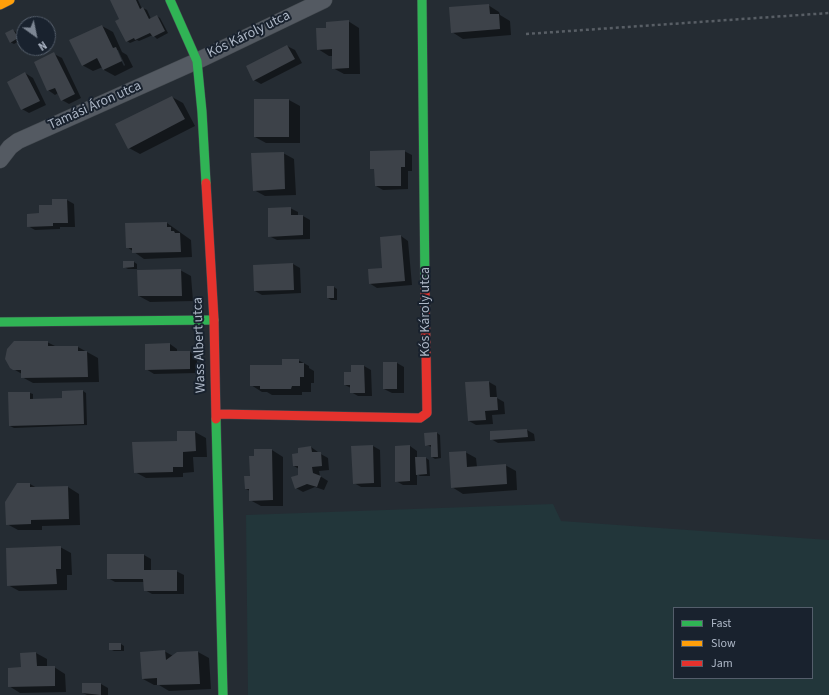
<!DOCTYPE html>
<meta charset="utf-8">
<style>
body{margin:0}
#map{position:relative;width:829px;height:695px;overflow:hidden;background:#252c33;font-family:"Source Sans 3",sans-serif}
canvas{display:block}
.legend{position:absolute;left:673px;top:607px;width:140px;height:72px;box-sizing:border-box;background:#19222e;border:1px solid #545e6b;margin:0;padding:5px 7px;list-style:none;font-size:12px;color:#adb7c6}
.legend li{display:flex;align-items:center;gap:8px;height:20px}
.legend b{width:20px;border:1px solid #545e6b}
.north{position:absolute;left:16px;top:16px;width:40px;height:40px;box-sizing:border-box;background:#19222e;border:1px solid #545e6b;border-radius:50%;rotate:147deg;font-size:11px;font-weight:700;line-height:16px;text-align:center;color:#adb7c6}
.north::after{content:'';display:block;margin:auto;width:14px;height:18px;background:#7d8693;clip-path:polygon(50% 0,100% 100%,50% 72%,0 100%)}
</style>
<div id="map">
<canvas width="829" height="695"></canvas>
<ul class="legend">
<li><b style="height:5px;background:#30b455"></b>Fast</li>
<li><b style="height:5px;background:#ff9f0a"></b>Slow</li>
<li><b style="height:5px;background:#e5322d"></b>Jam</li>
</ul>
<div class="north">N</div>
</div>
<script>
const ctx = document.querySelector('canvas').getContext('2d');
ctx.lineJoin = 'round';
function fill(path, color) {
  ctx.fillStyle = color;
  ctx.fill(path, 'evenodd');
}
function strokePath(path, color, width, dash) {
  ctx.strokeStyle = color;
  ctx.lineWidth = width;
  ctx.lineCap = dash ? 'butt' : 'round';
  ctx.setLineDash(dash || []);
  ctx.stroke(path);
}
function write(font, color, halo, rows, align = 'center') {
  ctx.font = font + ' "Source Sans 3",sans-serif';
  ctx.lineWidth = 4;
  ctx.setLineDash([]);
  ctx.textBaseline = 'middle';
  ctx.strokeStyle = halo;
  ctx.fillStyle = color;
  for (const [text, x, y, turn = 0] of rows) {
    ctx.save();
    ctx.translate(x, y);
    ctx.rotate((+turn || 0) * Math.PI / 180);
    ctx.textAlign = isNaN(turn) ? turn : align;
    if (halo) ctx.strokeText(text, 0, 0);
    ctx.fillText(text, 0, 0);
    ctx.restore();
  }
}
const green = new Path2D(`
 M553,504L561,521L829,540V695H248L246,515ZM674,608H812V678H674Z`);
const shadow = new Path2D(`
 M111,0H138L142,9L143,8L147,10L151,19L157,16L160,18L168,33L157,39L153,35L139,41L137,40L130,43L127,41L120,20Z
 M488,5L499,12L500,15L510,21L511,35L463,39L452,32Z
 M348,21L359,28L360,74H344L333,68V56H329L318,49L327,29Z
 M102,26L113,32L122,52L127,55L133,67L115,76L104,70L103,67L93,71L82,65ZM116,50H118L125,65L124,66Z
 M13,30L16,32L21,40L14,44L10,42Z
 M287,46L295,50L302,63L261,84L254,80Z
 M54,54L62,58L81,98L69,104L62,100L58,93L55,95L48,90Z
 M25,73L33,78L46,105L29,113L22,109Z
 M172,97L183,103L195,126L140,154L129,148Z
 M255,100H289L300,106V143H266L255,137Z
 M404,151L412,155V171H408V189L383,190L376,186V170L371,168Z
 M283,153L294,159L296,195L265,196L254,190Z
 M67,200L74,204L75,227H60V229L35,230L28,226L40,214L53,206Z
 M290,208L298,212V216H303L310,220V239L277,240L269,236Z
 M167,223L191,240L192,257L144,259L127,247Z
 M401,236L408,241L412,285L377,288L369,283L383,269L381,238Z
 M134,262L137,264V269H128L124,267Z
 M293,264L300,268L301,293L262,295L255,291L254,266Z
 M180,270L191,276L193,301L150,302L139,296Z
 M334,287L337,289V300H331L328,298Z
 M47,342L57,347H78L98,358L99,382L33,383L22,377V374L10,367Z
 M170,344L177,349V352H190L197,356V373L154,374L146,369Z
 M298,360L309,366V368L314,371V383H311V392H302V395H272L267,392H262L251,385L283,366Z
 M397,363L404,367V393H392L384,389Z
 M352,366H364L371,370L372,396H358L351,392V388L345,385L352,373Z
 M489,382L496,386L497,398L504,402L505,414L492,415L493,424L476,425L469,421Z
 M83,391L86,393L87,425L14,428L10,426L30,393L33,394V400L63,399Z
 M527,430L534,434L535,441L498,443L491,439Z
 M195,432L206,438L207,457H193L194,472L183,473V477L146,478L135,472Z
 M437,433L440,435L441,458L435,459L432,457V447L426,445Z
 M373,446L380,450L381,487H361L354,483L352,447Z
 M410,446L417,451V458H426L429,460L430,476H420L417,474V485H403L396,481Z
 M311,447L318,452L319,453L328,458L329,470L319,471L320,476L328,481L324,490L315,487L303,492L296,488L299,476V469L294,466L300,454Z
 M272,450L283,457V506H261L250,500V491L246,489L251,477L255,457Z
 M465,452L476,458L477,467L505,465L516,471L517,490L463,494L452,487Z
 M17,484H30L37,488L68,487L79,494L80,525L42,526V530H18L7,524Z
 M60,547L71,553L72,575H67V590L19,591L8,585Z
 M108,555H144L151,559V571H176L184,575V594H152L145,590L144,582H115L108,578Z
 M110,644H121L124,646V651H114L110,649Z
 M164,651L173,656L198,652L209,658L211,689L169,691L159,685H154L143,679Z
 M36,653L47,659V667H54L65,674L66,692L20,693L9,686L22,668L21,654Z
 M83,684H101L108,688V695H87L83,693Z`);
const building = new Path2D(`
 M110,0H136L140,9L143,7L149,19L157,15L165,31L153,37L150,33L135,40L134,38L126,42L115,21L119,19Z
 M489,4L490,14H499L500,29L451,33L449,7Z
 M349,20V68L332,69V49L317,50L316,28H326V22Z
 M102,25L113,48L116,47L122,61L103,70L97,58L82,66L69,40Z
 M13,29L18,38L10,43L5,33Z
 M287,45L295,59L253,81L246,66Z
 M54,52L75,94L61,101L55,88L47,91L34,62Z
 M25,72L40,101L21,110L7,82Z
 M172,96L185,119L128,149L115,124Z
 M254,99H289V137H254Z
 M405,150V167H401V186H375L374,169H370V151Z
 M284,152L285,189L253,191L251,153Z
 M52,199H67L68,223H53V226L27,227V214L39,213V205H52Z
 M291,207V215H303V235L268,237V208Z
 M167,222V227H171V231H174L175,233H180L181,252L132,253V248H126L125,223Z
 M401,235L405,281L369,284L368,269L382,268L380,237Z
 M123,261H134V267L123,268Z
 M293,263L294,290L254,291L253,265Z
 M181,269L182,296H138L137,270Z
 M327,286H334V298H327Z
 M14,341H48V346H78V351H87L88,377L21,378V370H13L10,368L5,359L7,349Z
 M170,343V351H190V369L145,370V344Z
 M282,359H299V363H304V377H300V386H292L291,389H260V386H250V365H282Z
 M383,362H397V389H383Z
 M351,365H364L365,393H350V385H344V372H351Z
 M489,381L490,397H497L498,410L485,411L486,420L468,421L465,382Z
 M83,390L84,424L9,426L8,392H30V399L62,398V391Z
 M527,429L528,437L490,440V431Z
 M177,431H195L196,451L183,452V467H173V472L134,473L132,442L177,441Z
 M437,432L438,457H431V445L425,446L424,433Z
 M373,445L374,483L353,484L351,446Z
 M410,445V481L395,482V446Z
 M311,446L312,452H321L322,466L312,467L313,473L321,476L317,487L307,484L295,489L291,477L298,475V466H293L292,454L298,453V448Z
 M254,449H272L273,500L249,501V489H245L244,476H250L249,456H254Z
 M466,451L467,467L506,464L507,484L451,488L449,452Z
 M415,457H426L427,474L416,475Z
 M17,483H30V487L68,486L69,519L31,520V524L6,525L5,502Z
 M61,546V569H56L57,584L7,586L6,548Z
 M107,554H144V570H177V591H144L143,579H107Z
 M109,643H121V650H109Z
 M165,650L166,660L177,652L198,651L200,684L157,685V678L142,679L140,652Z
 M36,652L37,666H55V686L8,687V668L21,667L20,653Z
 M82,683H101V695L82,693Z`);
const path = new Path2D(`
 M526,34L829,13`);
const street = new Path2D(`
 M0,160L10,147L18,141L197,61L324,0`);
const fast = new Path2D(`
 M170,0L197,61L202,112L206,183
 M422,0L425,288
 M0,322L214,320
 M216,419L223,695`);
const slow = new Path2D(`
 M0,5L10,0`);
const jam = new Path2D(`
 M206,183L214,320L216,419
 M217,414L420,418L427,413L425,288`);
const streetNames = [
 ["Kós Károly utca",249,35,-26],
 ["Tamási Áron utca",95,106,-24],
 ["Kós Károly utca",426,312,-90],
 ["Wass Albert utca",200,345,-92]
];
fill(green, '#22363a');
fill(shadow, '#0007');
fill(building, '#3d4249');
strokePath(street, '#43494f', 17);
strokePath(fast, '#43494f', 10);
strokePath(slow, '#43494f', 10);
strokePath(jam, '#43494f', 10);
strokePath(path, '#585e65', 2.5, [3, 3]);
strokePath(street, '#545a62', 16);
strokePath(fast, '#30b455', 9);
strokePath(slow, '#ff9f0a', 9);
strokePath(jam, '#e5322d', 9);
write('14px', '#adb7c6', '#19222e', streetNames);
</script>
